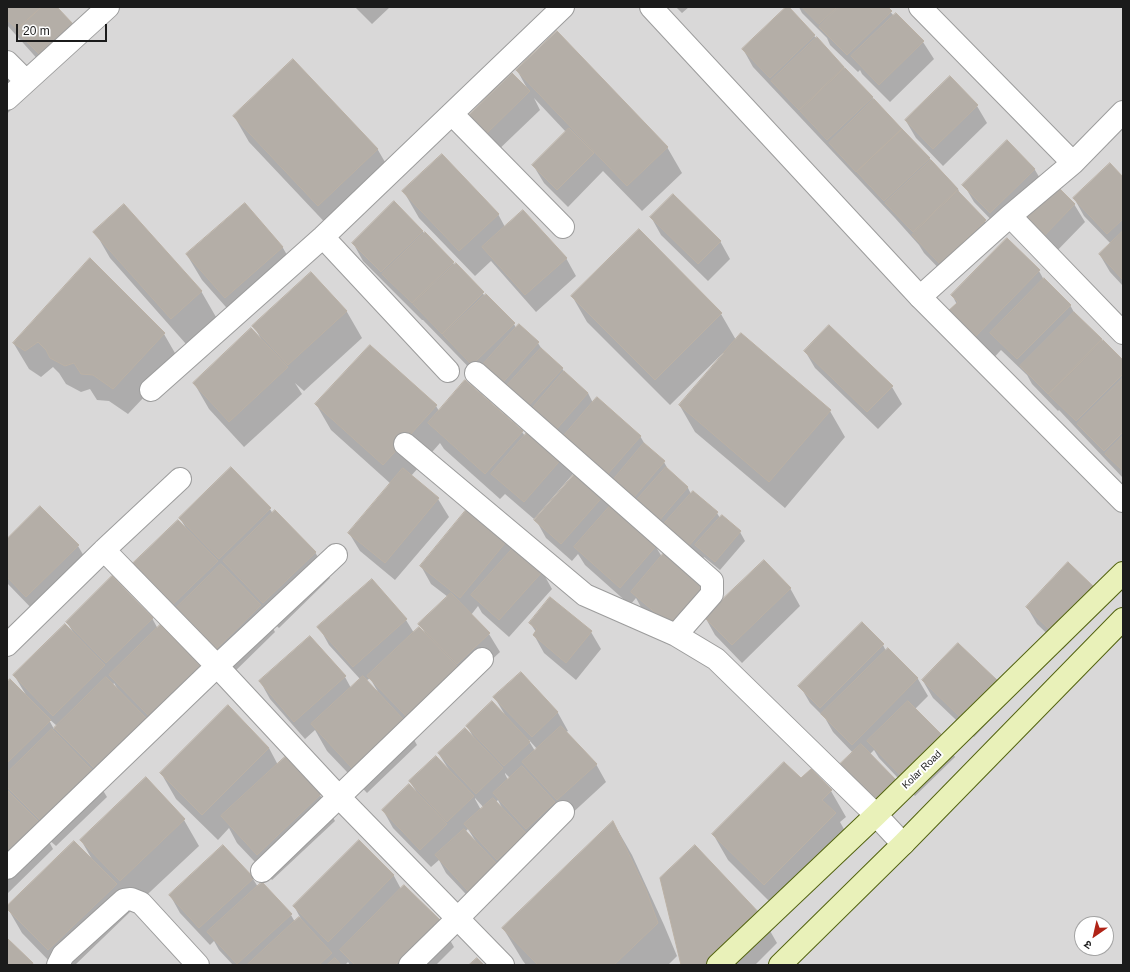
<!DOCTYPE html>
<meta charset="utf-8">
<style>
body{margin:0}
#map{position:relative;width:1130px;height:972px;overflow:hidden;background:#ebe9e1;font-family:Helvetica,"Noto Sans Devanagari",sans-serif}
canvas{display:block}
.frame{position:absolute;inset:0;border:8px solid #1b1b1b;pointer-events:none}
.north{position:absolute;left:1074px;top:916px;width:40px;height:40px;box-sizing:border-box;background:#fff;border:1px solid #a4a4a4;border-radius:50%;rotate:214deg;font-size:11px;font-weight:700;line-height:16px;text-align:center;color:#1b1b1b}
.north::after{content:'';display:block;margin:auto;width:14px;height:18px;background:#b02316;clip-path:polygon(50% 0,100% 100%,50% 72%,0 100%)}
.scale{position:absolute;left:16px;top:24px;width:91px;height:18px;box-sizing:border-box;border:2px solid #1b1b1b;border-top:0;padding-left:5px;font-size:12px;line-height:14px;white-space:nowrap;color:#1b1b1b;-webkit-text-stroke:3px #fff;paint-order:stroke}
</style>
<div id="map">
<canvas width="1130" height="972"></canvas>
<div class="frame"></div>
<div class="north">उ</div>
<div class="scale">20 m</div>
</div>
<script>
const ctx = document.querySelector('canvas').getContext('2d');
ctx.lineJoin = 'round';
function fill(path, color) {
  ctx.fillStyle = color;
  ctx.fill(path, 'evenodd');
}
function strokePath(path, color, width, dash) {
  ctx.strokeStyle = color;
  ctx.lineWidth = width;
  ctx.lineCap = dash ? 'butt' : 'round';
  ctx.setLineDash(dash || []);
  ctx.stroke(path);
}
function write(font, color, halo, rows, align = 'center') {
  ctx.font = font + ' Helvetica,sans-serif';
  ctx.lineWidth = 4;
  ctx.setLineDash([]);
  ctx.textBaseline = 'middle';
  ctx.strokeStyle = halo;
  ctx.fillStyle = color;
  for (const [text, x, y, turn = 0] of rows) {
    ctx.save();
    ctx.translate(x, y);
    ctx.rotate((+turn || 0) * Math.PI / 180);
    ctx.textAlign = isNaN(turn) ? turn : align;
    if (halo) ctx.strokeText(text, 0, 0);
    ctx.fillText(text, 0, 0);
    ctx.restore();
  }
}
const residential = new Path2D(`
 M7,7H1123V965H7ZM1082,924H1106V948H1082Z`);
const shadow = new Path2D(`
 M7,7H56L50,73L7,25Z
 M355,7H390L372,24Z
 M676,7H689L682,13Z
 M787,7L958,189L962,198L985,221L995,239L951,281L924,253L919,245L895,218L753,67L743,49Z
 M799,7H886L894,16L896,14L923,42L934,59L890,102L862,74L860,70L858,72L830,45L827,38L802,13Z
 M293,61L378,150L393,176L333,231L249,142L234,116Z
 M7,68L26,94L7,114Z
 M517,70L667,147L682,173L642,211L603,171L568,207L544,183L533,165L566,132L534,98L540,110L493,155L476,138L528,90Z
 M977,106L987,123L943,166L916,138L906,121Z
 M1007,142L1035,170L1045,187L1001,230L974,202L964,185Z
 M1123,178V286L1110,272L1100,255L1111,244L1084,216L1074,198Z
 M404,192L498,214L505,227L566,258L576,276L536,312L491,261L475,276L419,218Z
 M244,204L283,248L298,274L241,324L202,280L187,255Z
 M1074,204L1085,222L1050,258L1032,241Z
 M651,217L720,241L730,259L708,281L661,235Z
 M639,230L721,314L736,340L830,411L845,437L785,508L695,432L680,406L725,354L723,353L670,405L587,322L572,296Z
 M422,231L455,265L456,264L485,296L514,324L516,328L538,343L543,351L562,368L565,374L588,393L593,403L640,436L646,446L664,462L670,473L688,488L691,494L717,513L720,518L740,532L745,541L720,570L704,557L698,565L483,382L423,320H422L363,261L353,243Z
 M95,232L201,291L216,317L186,344L110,258Z
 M1007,239L1039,271L1044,280L1070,305L1075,314L1123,361V478L1059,410L1058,411L1032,384L1027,375L1001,350L988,364L952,295Z
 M311,273L347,312L362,338L304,391L295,383L302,394L244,447L209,409L194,383L261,339L254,326Z
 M164,334L179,360L128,414L109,401L97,400L90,389L81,392L66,384L59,373L53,367L41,377L29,369L14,344Z
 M805,351L892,387L902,404L878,429L815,368Z
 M316,404L436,406L439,411L522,432L525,436L563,457L573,474L534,519L505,494L500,499L444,449L440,443L411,476L438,499L449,517L395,580L360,551L349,533L391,484L331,430Z
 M231,469L270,509L273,514L315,552L330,578L279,628L266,616L275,632L224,682L137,588L187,530L180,518Z
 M605,493L615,511L656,547L662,557L711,610L790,588L800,606L742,663L715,635L705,617L682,644L642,609L636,598L630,605L585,565L578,554L572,561L546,538L536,520Z
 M471,506L542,571L552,589L509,637L482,613L478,606L471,615L489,634L500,652L468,682L403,720L417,745L367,793L327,751L315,730L305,739L270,699L260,681L345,677L351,688L360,679L329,645L319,627L406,620L414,633H425L420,624L448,597L431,584L421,566ZM370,678L378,692L366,681Z
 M7,540L78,546L88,563L37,614L7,583Z
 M1104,606L1063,649L1037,624L1027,607Z
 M152,618L158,629L200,667L210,684L95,777L107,797L56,846L47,838L53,849L7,894V792L9,793L7,789V684L26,695L14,675L74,634L67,622ZM114,683L118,690L113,685ZM48,718L57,726L54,729Z
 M530,623L591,632L601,649L576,680L544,653L534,635L536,632Z
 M883,645L886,651L888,649L918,679L928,696L915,709L945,740L955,757L915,796L879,758L874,750L869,755L853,753L833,732L825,718L810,703L800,686Z
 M520,674L558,713L568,731L566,732L596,764L606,782L568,817L479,908L446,873L439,860L431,867L393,828L383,810L416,791L410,782L449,770L439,754L475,740L467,726L505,715L495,698ZM529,740L537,749L535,751L529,741ZM505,773L510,778L508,780L505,774ZM475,798L484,808L481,810L475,799ZM498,800L502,808L496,802ZM468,829L476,842L465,832Z
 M923,681L998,683L1008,701L974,737L933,698Z
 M269,748L278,765L320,795L335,821L272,880L237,843L229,828L218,840L176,799L161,773Z
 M801,780L831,791L846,817L840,822L850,840L779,911L728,860L713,834Z
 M184,820L199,846L135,906L119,891L131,911L75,965H53L22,933L7,907L93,861L81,840Z
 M613,822L632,855L664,925L677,956L668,965H526L523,961L503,928Z
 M359,842L394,876L401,889L439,921L454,947L436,965H350L348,962L345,965H233L219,950L214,941L210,945L180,913L170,895L253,879L258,887L291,915L295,922L302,921L294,906Z
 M762,917L777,943L755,965H682Z`);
const building = new Path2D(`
 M7,7H41L17,29L7,20Z
 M42,7H57L73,24L40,55L16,31Z
 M786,7H789L815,35L770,78L742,49Z
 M802,7H837L819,24Z
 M839,7H888L892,11L847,55L819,27Z
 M896,13L924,41L879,85L851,56Z
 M557,31L668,147L627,186L516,70Z
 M817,37L844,67L799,110L771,81Z
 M293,59L378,149L318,206L233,116Z
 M845,68L873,97L827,140L800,111Z
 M512,73L530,91L482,138L464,120Z
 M950,76L978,105L933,149L905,120Z
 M874,99L902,129L856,172L829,143Z
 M569,128L594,153L557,190L532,165Z
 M902,129L930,158L884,201L857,172Z
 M1007,140L1035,169L990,213L962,185Z
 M442,154L499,214L459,251L402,191Z
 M931,160L958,189L913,232L885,203Z
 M1110,163L1123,177V219L1107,234L1073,198Z
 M1057,186L1075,204L1039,241L1021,223Z
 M958,191L986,220L940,264L912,235Z
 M673,194L721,241L698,264L650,217Z
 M394,201L423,231L381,272L352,243Z
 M245,203L283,247L225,298L186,254Z
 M124,204L202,291L171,319L93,232Z
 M523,210L567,258L525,295L482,247Z
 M639,229L722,313L655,380L571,296Z
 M1123,231V280L1099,254Z
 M425,232L454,262L412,303L382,274Z
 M1007,238L1040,270L973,339L946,313L958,302L951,295Z
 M90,258L165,333L113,389L93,375L81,374L74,363L65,366L50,358L46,350L38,342L25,351L13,343Z
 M456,263L484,292L442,334L413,304Z
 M311,272L347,311L288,365L252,326Z
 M1044,278L1071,305L1017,359L990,333Z
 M486,294L515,323L472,365L443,335Z
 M1074,312L1102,339L1048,394L1020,366Z
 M519,324L539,342L498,388L478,370Z
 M829,325L893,386L867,412L804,351Z
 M251,328L288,367L229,422L193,383Z
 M741,333L831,410L769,482L679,405Z
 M1103,340L1123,360V374L1076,421L1049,395Z
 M370,345L437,405L383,465L315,404Z
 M541,348L563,368L524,411L502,391Z
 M564,371L588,393L555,431L531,410Z
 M1123,378V432L1104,451L1077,424Z
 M465,380L523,431L485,474L428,423Z
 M597,397L641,436L606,476L562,438Z
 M531,428L564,456L524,502L491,474Z
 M1123,436V471L1105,454Z
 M644,443L665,461L634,497L614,479Z
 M231,467L271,508L219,559L179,518Z
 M666,467L688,487L658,522L635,502Z
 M403,468L439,498L385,563L348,533Z
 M579,469L606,493L561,544L534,520Z
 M693,491L718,512L687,548L662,526Z
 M471,504L510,537L460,598L420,566Z
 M40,506L79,545L26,597L7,577V539Z
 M610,506L656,546L620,588L574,547Z
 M275,510L316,552L263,603L223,561Z
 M722,515L741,531L715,562L695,545Z
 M178,520L218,561L166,611L126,570Z
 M515,546L543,571L499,620L471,595Z
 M668,548L708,584L672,627L631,592Z
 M764,560L791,588L732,645L704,617Z
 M1068,562L1095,588L1052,632L1026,607Z
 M221,564L261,605L209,656L169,615Z
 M112,576L153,618L106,663L66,622Z
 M372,579L407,619L353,667L317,627Z
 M451,593L490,633L457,664L418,624Z
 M550,597L592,631L566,663L533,635L537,629L529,623Z
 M862,622L884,644L820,708L798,686Z
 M65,624L105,665L53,716L13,675Z
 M160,625L201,666L149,716L109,675Z
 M419,627L458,667L406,716L367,676Z
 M310,636L346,676L294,722L259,681Z
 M958,643L999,682L963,720L922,680Z
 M888,648L918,678L852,745L821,714Z
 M521,672L558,712L532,737L493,697Z
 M363,676L403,719L352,768L311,724Z
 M106,677L146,718L95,769L54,728Z
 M10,679L51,720L7,763V682Z
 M492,701L530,742L504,766L466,726Z
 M908,701L946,739L904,779L867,741Z
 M228,705L269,748L202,815L160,773Z
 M561,726L597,764L557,800L522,762Z
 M465,728L503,768L476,794L438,753Z
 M52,729L93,771L41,821L7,787V773Z
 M861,744L897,781L874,803L838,766Z
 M436,756L474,796L447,822L409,781Z
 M285,757L321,794L257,855L221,816Z
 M784,762L801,778L811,769L832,790L822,800L836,813L764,885L712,834Z
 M522,766L555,802L526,829L493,793Z
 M146,777L185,819L120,881L80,840Z
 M409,784L447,824L420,850L382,810Z
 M7,790L39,822L7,853Z
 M493,798L526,833L497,860L464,824Z
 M613,821L646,890L658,923L614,965H538L502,928Z
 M464,829L497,864L468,891L435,855Z
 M359,840L394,875L328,942L293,906Z
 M74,841L117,884L48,950L7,909V906Z
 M223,845L254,878L199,928L169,895Z
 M695,845L763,917L713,965H681L660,878Z
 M262,882L292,914L237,964L207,932Z
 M404,885L440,920L395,965H355L340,950Z
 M299,917L332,953L319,965H247Z
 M7,938L33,963L32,965H7Z
 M335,958L341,965H327Z
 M477,958L484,965H469Z`);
const minor = new Path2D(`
 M920,7L1073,163
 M7,62L26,81
 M7,99L108,7
 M452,114L563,227
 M1010,216L1123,333
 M323,237L448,371
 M920,297L1010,216L1073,163L1123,112
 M476,373L712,581V594L676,635
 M151,390L323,237L563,7
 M405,444L585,595L676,635L716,659L876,815L903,844
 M104,550L217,666L338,796L503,965
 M7,645L104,550L180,479
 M7,868L217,666L336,555
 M262,871L482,659
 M58,965L63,955L124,900L131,899L141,903L198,965
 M410,965L458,918L563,812`);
const tertiary = new Path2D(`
 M651,7L920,297L1123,501`);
const secondary = new Path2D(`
 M718,965L876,815L1123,573
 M780,965L904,843L1123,619`);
const streetNames = [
 ["Kolar Road",922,770,-44]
];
fill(residential, '#d9d8d8');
fill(shadow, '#0003');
fill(building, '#b4aea7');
strokePath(building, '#bbb1a5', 1);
strokePath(minor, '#9c9c9c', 24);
strokePath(tertiary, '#9c9c9c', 24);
strokePath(secondary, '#536310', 24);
strokePath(minor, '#fff', 22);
strokePath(tertiary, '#fff', 22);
strokePath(secondary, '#e9f1b9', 22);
write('10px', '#1b1b1b', '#fff', streetNames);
</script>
